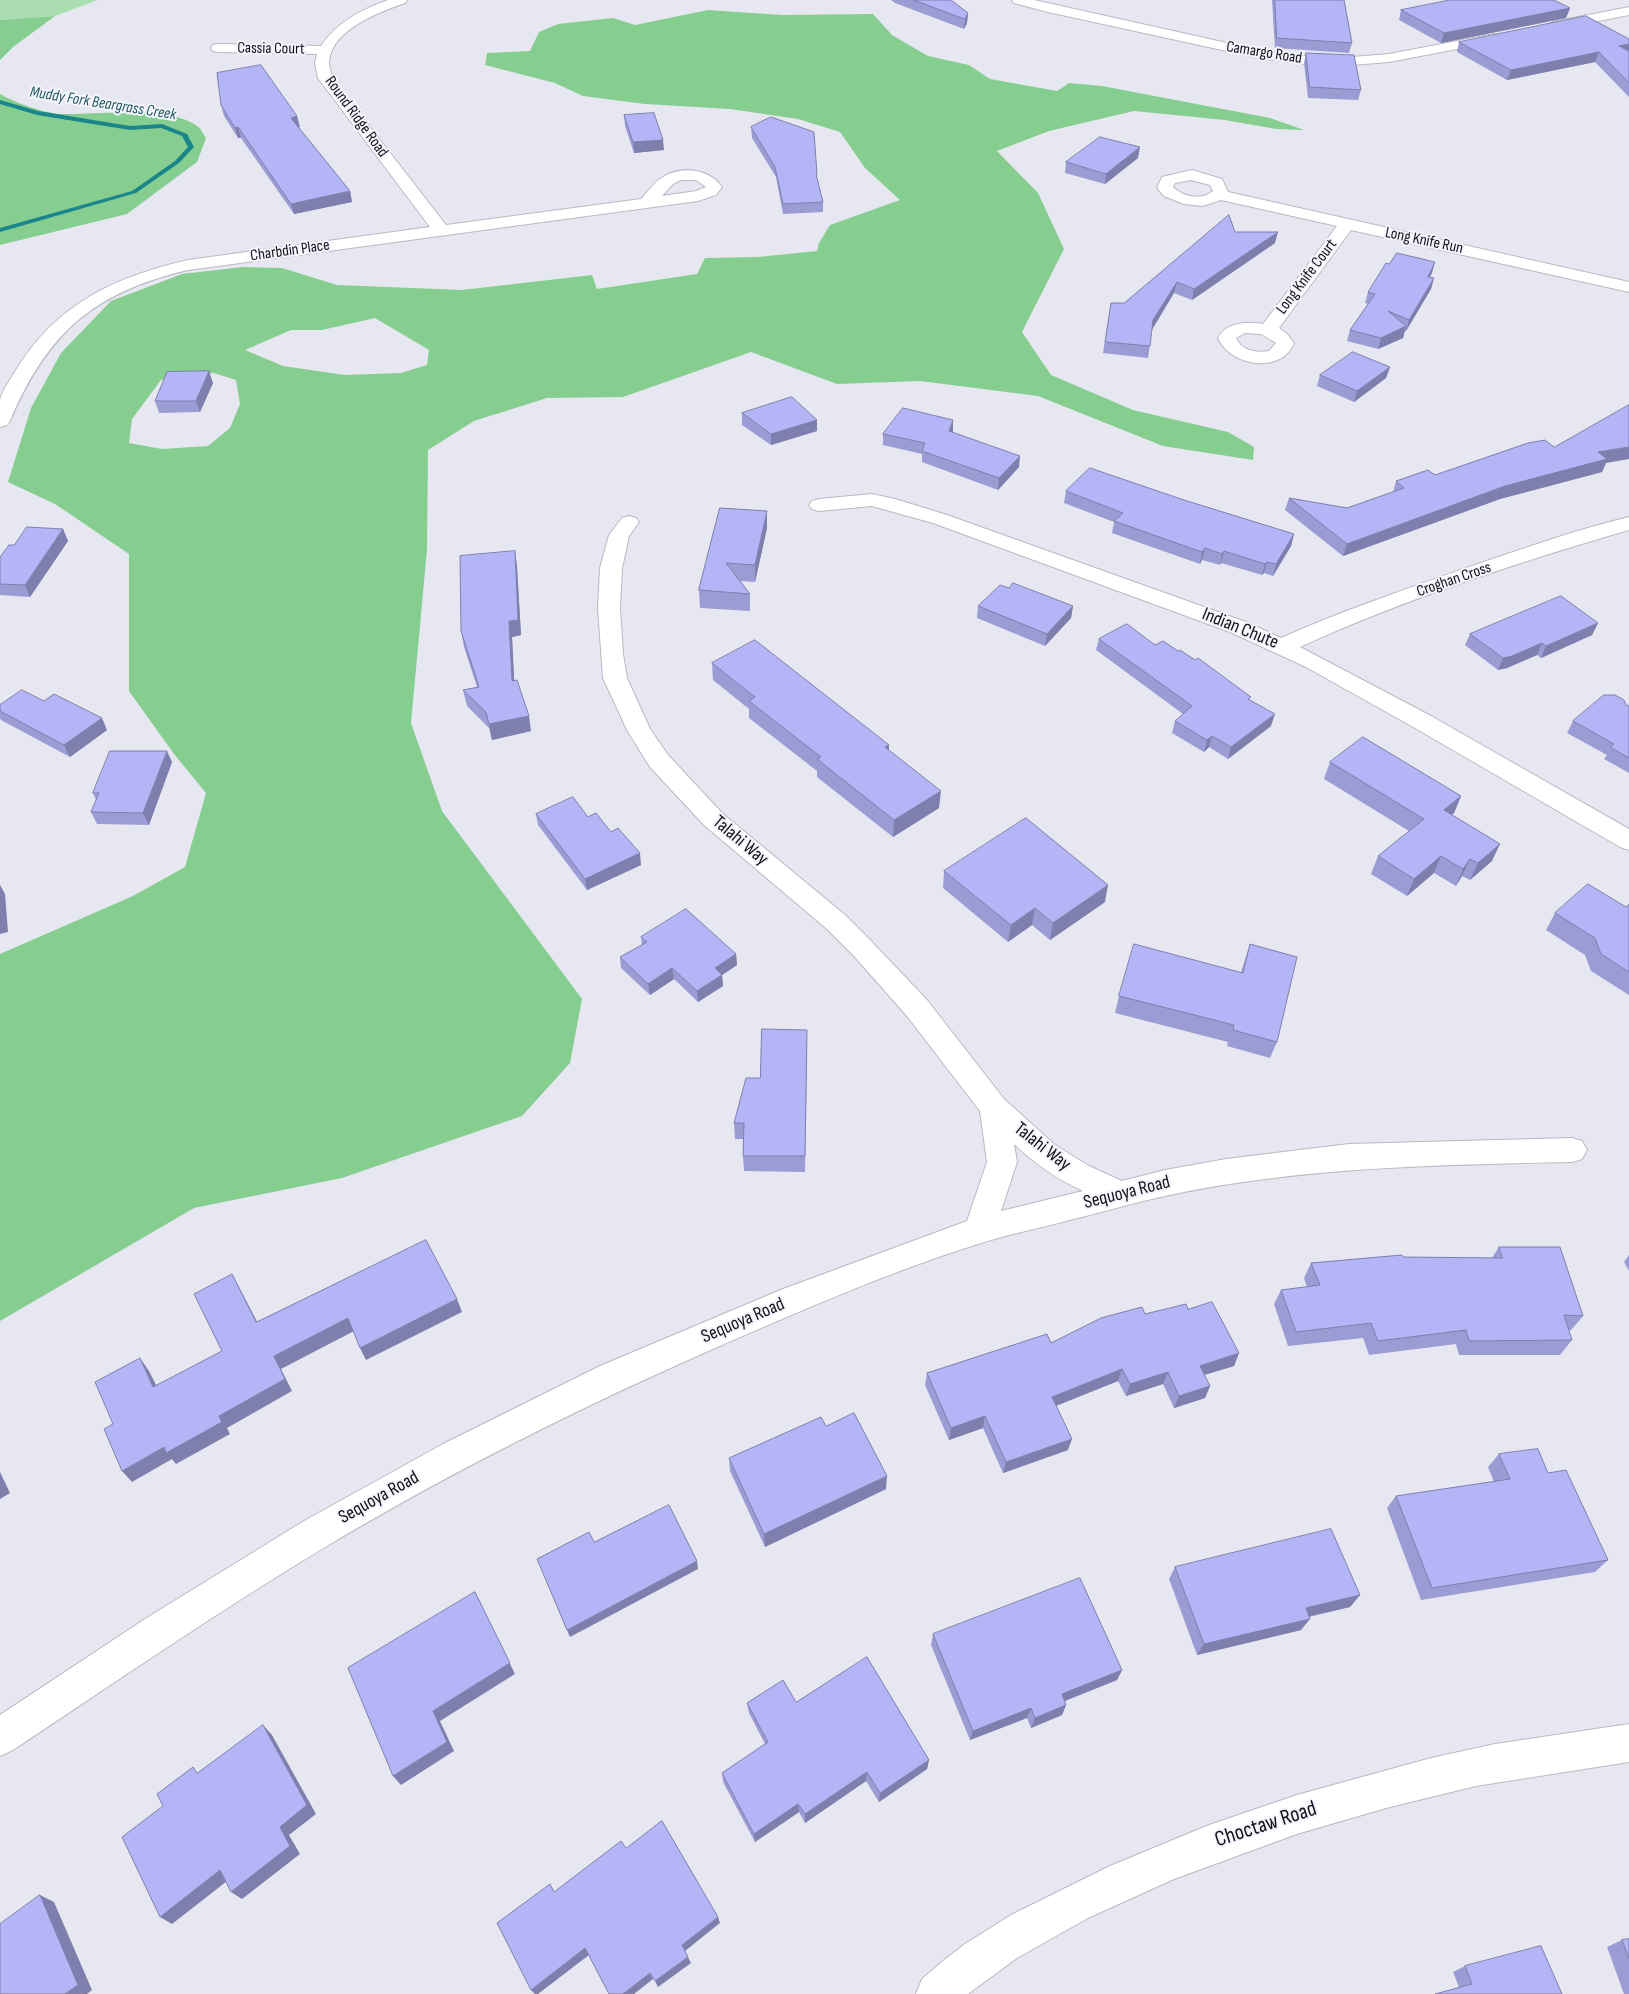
<!DOCTYPE html>
<style>
body{margin:0}
canvas{display:block;background:#e7e7f1}
</style>
<canvas width="1629" height="1994"></canvas>
<script>
const ctx = document.querySelector('canvas').getContext('2d');
ctx.lineJoin = 'round';
function fill(path, color) {
  ctx.fillStyle = color;
  ctx.fill(path, 'evenodd');
}
function strokePath(path, color, width, dash) {
  ctx.strokeStyle = color;
  ctx.lineWidth = width;
  ctx.lineCap = dash ? 'butt' : 'round';
  ctx.setLineDash(dash || []);
  ctx.stroke(path);
}
function write(font, color, halo, rows, align = 'center') {
  ctx.font = font + ' "Sofia Sans Condensed",sans-serif';
  ctx.lineWidth = 4;
  ctx.setLineDash([]);
  ctx.textBaseline = 'middle';
  ctx.strokeStyle = halo;
  ctx.fillStyle = color;
  for (const [text, x, y, turn = 0] of rows) {
    ctx.save();
    ctx.translate(x, y);
    ctx.rotate((+turn || 0) * Math.PI / 180);
    ctx.textAlign = isNaN(turn) ? turn : align;
    if (halo) ctx.strokeText(text, 0, 0);
    ctx.fillText(text, 0, 0);
    ctx.restore();
  }
}
const green = new Path2D(`
 M0,0H98L55,16L0,20Z`);
const forest = new Path2D(`
 M708,10L782,15L873,14L892,35L928,56L969,65L990,79L1057,91L1069,83L1102,86L1270,118L1304,130L1276,129L1225,120L1134,111L1049,131L997,151L1038,193L1064,249L1022,332L1051,375L1133,410L1228,432L1254,447L1253,460L1163,446L1038,396L920,381L837,384L751,352L623,397L547,398L474,421L428,450L427,549L411,723L442,811L582,999L570,1063L522,1116L342,1178L194,1208L0,1321V954L133,896L185,867L206,793L174,754L129,691V554L55,504L8,482L31,408L61,353L111,301L182,274L243,267L282,268L337,285L462,290L592,275L597,289L697,274L705,258L758,257L817,251L819,243L830,225L900,200L865,168L840,132L798,119L730,109L645,104L583,96L555,83L485,65L487,53L530,51L539,32L558,24L613,18L635,25ZM375,318L429,350L427,365L401,373L345,375L283,366L245,350L291,330H322ZM214,373L236,380L240,404L230,428L208,446L162,449L129,443L132,419L161,380Z
 M55,16L13,47L0,60V20Z
 M0,94C16,103 43,113 61,114C95,115 170,105 197,126C201,128 203,134 206,138L197,162L127,214L0,245Z`);
const stream = new Path2D(`
 M0,100L38,111L130,126L162,124L187,134L194,147L179,163L136,193L0,232V228L132,191L175,161L188,147L182,136L161,128L130,130L37,115L0,104Z`);
const minor = new Path2D(`
 M388,0H407L405,3C379,12 331,30 329,62C329,67 331,73 332,78L446,225L641,199C648,192 654,182 663,177C682,165 710,169 722,187L716,195L698,201L188,270C94,292 47,333 10,421L7,425L0,427C0,418 0,408 0,400C2,390 11,379 16,370C57,303 115,277 188,260L430,227L318,78L315,63L317,54L218,52L213,51L211,48L213,45L218,44L321,46C337,22 361,10 388,0ZM681,180H696L706,187L696,191L662,196L673,184Z
 M1012,0H1034L1254,49L1312,57H1352L1389,54L1494,34L1501,38L1494,42L1389,62L1352,65H1312L1254,57L1048,12L1014,3Z
 M1629,7V15L1553,30L1546,26L1553,22Z
 M1192,170L1222,179L1228,192L1629,282V292L1351,230L1279,328L1287,334L1294,343C1281,375 1230,366 1218,338C1226,322 1247,321 1263,324L1337,226L1221,200L1202,206L1184,204L1164,196L1157,188L1162,177ZM1191,180L1210,185L1213,191C1201,201 1184,197 1173,187L1175,183ZM1245,333L1261,334L1276,343L1269,351C1256,353 1242,351 1236,338Z
 M872,494L895,499L947,515L1246,622L1281,638C1342,611 1406,589 1469,567C1522,549 1575,530 1629,517V530C1519,562 1405,599 1300,647L1431,716L1629,829V850L1620,847L1415,728L1306,667L1230,632L933,523L872,506L819,511L812,509L809,505L812,501L819,499Z
 M629,516L636,518L639,522L629,536L622,568L620,608L623,654L627,678L650,729L668,755L722,813L845,915L872,942L927,1000L1004,1099L1055,1145L1089,1166L1122,1181L1165,1170L1226,1159L1349,1144L1572,1138L1582,1141L1587,1150L1582,1159L1572,1162C1436,1165 1299,1167 1165,1196C1132,1203 1099,1213 1066,1221C1036,1229 1005,1235 975,1245C889,1272 805,1309 722,1345C587,1404 454,1470 327,1546C220,1610 117,1681 13,1750L0,1756V1715L145,1619L304,1521L443,1444L600,1366L783,1289L967,1221L987,1162L980,1111L907,1016L854,956L827,929L704,825L650,767L627,730L603,678L598,608L600,568L609,535L622,518ZM1014,1144C1035,1164 1057,1179 1083,1191L1001,1211L1017,1162Z
 M1629,1724V1762L1476,1786L1386,1808L1297,1834L1174,1879L1088,1918L1017,1958L968,1994H916L922,1979L943,1961L965,1944L1011,1915L1110,1866L1209,1825L1297,1795L1431,1758L1495,1744Z`);
const wall = new Path2D(`
 M891,0H951L968,13L967,23L964,29L895,3Z
 M1272,0H1344L1352,43L1349,53L1275,48Z
 M1570,8L1566,18L1441,43L1399,20L1401,10Z
 M1629,39V97L1595,62L1507,80L1457,52L1459,42Z
 M1306,53L1361,90L1358,100L1308,98L1304,63Z
 M221,105L300,127H298L350,191L352,202L294,214L241,138H238L224,116Z
 M624,115L664,150L634,153L625,126Z
 M751,127L817,174V180L823,202V212L783,214L776,177L752,138Z
 M1138,158L1105,184L1065,173L1066,162Z
 M1235,232L1275,243L1192,300L1174,293L1152,330L1148,358L1103,353L1111,303H1124Z
 M1435,262L1430,277L1434,278L1431,289L1406,331H1405L1403,338L1378,349L1347,341L1350,330L1368,304L1365,303L1368,292L1389,264Z
 M1390,367L1386,378L1354,402L1317,386L1320,375Z
 M213,383L200,412L159,413L155,401Z
 M742,413L817,420V431L771,445L742,425Z
 M952,433L1019,467L998,490L922,462V454L883,445V434Z
 M1554,447L1606,463L1602,472L1500,499L1343,556L1285,510L1289,498L1347,508L1393,492L1396,481L1435,475Z
 M1066,491L1184,500L1294,534L1291,546L1273,576L1264,573L1262,575L1221,563L1220,565L1202,560L1200,564L1112,533L1114,522L1064,503Z
 M720,508L767,528L755,582L740,581L750,594V611L700,608L699,590Z
 M63,529L68,541L30,597L0,595V557L14,545Z
 M515,551L517,567L521,635L512,637L514,680L531,731L492,740L489,728L467,706L463,690L477,687L464,647L461,631Z
 M1009,588L1073,606L1071,618L1045,646L977,618L978,606Z
 M1598,623L1592,635L1541,658L1537,655L1507,668L1498,670L1465,645L1470,634Z
 M1099,639L1155,645L1178,651L1271,726L1228,759L1209,747L1204,752L1172,733L1175,721L1183,714L1096,650Z
 M712,663L889,745V751L939,808L893,837L817,777V771L749,718V709L713,680Z
 M44,701L107,730L70,757L1,720L0,718V705Z
 M1626,705L1629,706V773L1604,759L1607,755L1567,733L1573,721Z
 M172,762L149,825L97,824L91,812L96,800L93,793Z
 M1330,762L1461,796L1454,813L1452,815L1492,861L1470,880L1462,876L1456,886L1434,873L1407,896L1371,874L1378,856L1409,831L1324,779Z
 M536,814L588,817L611,832L641,865L587,890L538,825Z
 M944,871L1105,902L1050,940L1032,925L1008,942L943,888Z
 M1629,904V995L1591,971L1585,955L1546,930L1555,913L1626,907Z
 M641,937L736,954L737,965L722,975L723,986L698,1002L674,979L650,995L621,968L620,957L642,945Z
 M1250,944L1277,1042L1270,1058L1227,1046L1228,1042L1115,1013L1119,996L1241,972Z
 M807,1046L805,1172L744,1171L743,1156V1139H735L734,1123L760,1078Z
 M1499,1247L1583,1316L1571,1330H1568L1572,1340L1560,1355H1459L1456,1344L1369,1355L1363,1338L1288,1346L1274,1304L1281,1290L1307,1287L1304,1278L1311,1263L1403,1257L1492,1258Z
 M1629,1255V1271L1624,1262Z
 M1188,1309L1239,1353L1234,1366L1204,1375L1210,1386L1205,1398L1174,1408L1163,1384L1126,1396L1118,1381L1056,1406L1068,1450L1003,1473L983,1428L949,1440L925,1385L927,1373L1051,1343L1145,1314Z
 M826,1426L886,1489L765,1547L730,1471L729,1458Z
 M1499,1454L1548,1473L1608,1560L1595,1572L1421,1600L1387,1508L1396,1496L1494,1482L1488,1467Z
 M1175,1567L1360,1595L1350,1607L1309,1617L1301,1630L1197,1655L1169,1579Z
 M933,1634L1122,1670L1117,1680L1065,1701L1066,1705L1062,1715L1031,1728L1027,1718L970,1740L931,1645Z
 M796,1702L929,1760L927,1769L879,1802L866,1781L805,1823L799,1812L755,1842L723,1782L722,1773L765,1744L749,1713L747,1703Z
 M1629,1939V1994H1624L1607,1947L1622,1940Z
 M1465,1966L1562,1994L1459,1987L1453,1972Z`);
const shadedWall = new Path2D(`
 M1570,8L1566,18L1441,43L1444,33Z
 M968,13L967,23L964,29L965,19Z
 M1629,44V53L1619,46Z
 M1599,52L1595,62L1507,80L1511,70Z
 M297,116L300,127L293,128L291,118Z
 M238,127L241,138H238L235,128Z
 M663,140L664,150L634,153L633,142Z
 M1140,147L1138,158L1105,184L1106,174Z
 M350,191L352,202L294,214L291,204Z
 M1278,232L1275,243L1192,300L1194,289Z
 M1435,262L1432,273L1424,288L1428,277Z
 M1434,278L1431,289L1406,331L1409,320Z
 M1177,282L1174,293L1151,331L1153,320Z
 M1406,326L1403,338L1378,349L1381,338Z
 M1390,367L1386,378L1354,402L1357,391Z
 M209,371L213,383L200,412L196,401Z
 M817,420V431L771,445V434Z
 M953,420V432L948,443L949,431Z
 M1629,447V459L1606,463L1602,472L1500,499L1343,556L1347,544L1598,452Z
 M1020,456L1019,467L998,490L999,478Z
 M767,511V528L755,582V565Z
 M63,529L68,541L30,597L25,585Z
 M1294,534L1291,546L1273,576L1276,564Z
 M1205,548L1202,560L1200,564L1202,552Z
 M515,551L517,567L521,635L512,637L515,696L512,681L509,621Z
 M1224,551L1221,563L1220,565L1222,554Z
 M1267,562L1264,573L1262,575L1265,564Z
 M1073,606L1071,618L1045,646L1047,634Z
 M1598,623L1592,635L1541,658L1546,646Z
 M1542,643L1537,655L1507,668L1498,670L1503,658Z
 M1275,714L1271,726L1228,759L1231,747Z
 M529,716L531,731L492,740L489,724Z
 M102,718L107,730L70,757L64,745Z
 M1212,736L1209,747L1204,752L1207,740Z
 M889,745V762L885,747Z
 M167,751L172,762L149,825L143,813Z
 M941,791L939,808L893,837L894,820Z
 M1461,796L1454,813L1437,827L1444,810Z
 M1500,844L1492,861L1470,880L1478,863Z
 M640,853L641,865L587,890L585,879Z
 M1441,856L1434,873L1407,896L1414,879Z
 M1470,859L1462,876L1456,886L1463,869Z
 M0,885L5,894L8,932L0,934Z
 M1108,885L1105,902L1050,940L1053,923Z
 M1035,908L1032,925L1008,942L1011,925Z
 M736,954L737,965L722,975L723,986L698,1002L697,991L715,968Z
 M672,968L674,979L650,995L648,984Z
 M232,1274L239,1287L264,1335L256,1322Z
 M457,1299L462,1312L366,1360L360,1348Z
 M348,1318L354,1331L281,1369L292,1391L227,1428L230,1434L176,1464L172,1459L132,1482L122,1471L219,1416L274,1356Z
 M1239,1353L1234,1366L1194,1378L1200,1366Z
 M140,1358L149,1371L163,1399L153,1387Z
 M1122,1369L1118,1381L1048,1409L1052,1397Z
 M1168,1372L1163,1384L1126,1396L1130,1384Z
 M1210,1386L1205,1398L1174,1408L1179,1396Z
 M985,1416L983,1428L949,1440L951,1428Z
 M1072,1439L1068,1450L1003,1473L1006,1462Z
 M0,1472L10,1493L0,1499Z
 M887,1476L886,1489L765,1547L764,1534Z
 M697,1561L698,1569L570,1637L567,1630Z
 M475,1592L515,1674L440,1721L454,1751L401,1785L393,1776Z
 M1360,1595L1350,1607L1297,1619L1306,1608Z
 M1310,1619L1301,1630L1197,1655L1204,1644Z
 M1122,1670L1117,1680L1057,1704L1062,1694Z
 M1066,1705L1062,1715L1031,1728L1035,1718Z
 M1031,1708L1027,1718L970,1740L973,1731Z
 M263,1725L272,1735L316,1814L289,1835L300,1854L242,1899L231,1892L280,1827Z
 M929,1760L927,1769L879,1802L880,1793Z
 M867,1772L866,1781L805,1823V1814Z
 M798,1804L799,1812L755,1842L754,1834Z
 M220,1870L231,1878L172,1924L160,1917Z
 M40,1895L54,1902L92,1990L87,1994H65Z
 M718,1917L720,1923L685,1951L682,1945Z
 M585,1948L589,1955L538,1994H535L531,1990Z
 M688,1957L691,1963L658,1987L655,1981Z
 M650,1973L653,1979L634,1994H623Z`);
const building = new Path2D(`
 M914,0H951L968,13L965,19Z
 M1275,0H1344L1352,43L1277,38Z
 M1450,0H1554L1570,8L1444,33L1401,10Z
 M1586,16L1629,39V44L1619,46L1629,51V83L1599,52L1511,70L1459,42Z
 M1306,53L1354,55L1361,90L1310,87Z
 M261,65L297,116L291,118L350,191L291,204L238,127L235,128L221,105L217,73Z
 M654,113L663,140L633,142L624,115Z
 M771,117L814,132L817,174H816L823,202L783,204L775,167L751,127Z
 M1100,137L1140,147L1106,174L1066,162Z
 M1229,215L1235,232H1278L1194,289L1177,282L1153,320L1150,346L1105,342L1111,303H1124Z
 M1397,253L1435,262L1428,277L1434,278L1409,320L1388,311L1406,326L1381,338L1350,330L1375,294L1368,292L1386,263L1389,264Z
 M1353,352L1390,367L1357,391L1320,375Z
 M209,371L196,401H155L167,372Z
 M792,397L817,420L771,434L742,413Z
 M1629,405V447L1598,452L1607,459L1505,486L1347,544L1289,498L1347,508L1404,488L1396,481L1428,470L1435,475L1528,443L1545,440L1554,447Z
 M903,408L953,420L949,431L1020,456L999,478L922,451L925,443L883,434Z
 M1090,468L1184,500L1294,534L1276,564L1267,562L1265,564L1224,551L1222,554L1205,548L1202,552L1114,521L1123,513L1066,491Z
 M720,508L767,511L755,565L726,563L750,594L699,590Z
 M27,527L63,529L25,585L0,584V557L9,545H14Z
 M515,551L518,620L509,621L512,681L517,680L529,716L489,724L486,712L463,690L479,687L461,631L460,556Z
 M1013,583L1073,606L1047,634L978,606L1000,585L1009,588Z
 M1561,596L1598,623L1546,646L1542,643L1512,656L1503,658L1470,634Z
 M1127,624L1155,645L1163,641L1178,651L1180,650L1195,660L1198,658L1251,697L1248,699L1275,714L1231,747L1212,736L1207,740L1175,721L1192,706L1099,639Z
 M755,640L889,745L885,747L941,791L894,820L817,759L821,757L749,701L755,697L712,663Z
 M22,690L44,701L54,694L102,718L64,745L0,711V705Z
 M1604,695H1615L1624,700L1626,705L1629,706V758L1610,747L1614,744L1573,721Z
 M1363,737L1461,796L1444,810L1500,844L1478,863L1470,859L1463,869L1441,856L1414,879L1378,856L1424,819L1330,762Z
 M110,751H167L143,813L91,812L99,793H93Z
 M573,797L588,817L596,813L611,832L618,828L640,853L585,879L536,814Z
 M1026,818L1108,885L1053,923L1035,908L1011,925L944,871Z
 M1588,884L1626,907L1629,904V972L1601,954L1595,938L1555,913Z
 M686,909L736,954L715,968L722,975L697,991L672,968L648,984L620,957L647,942L641,937Z
 M1134,944L1243,973L1250,944L1297,957L1277,1042L1233,1030L1234,1025L1119,996Z
 M762,1029L807,1030L805,1156H743L744,1123H734L746,1078H760Z
 M426,1240L457,1299L360,1348L348,1318L274,1356L285,1379L219,1416L222,1422L166,1453L164,1447L122,1471L104,1429L113,1424L95,1382L140,1358L153,1387L222,1351L194,1294L232,1274L256,1322Z
 M1499,1247H1560L1583,1316L1564,1315L1572,1340L1469,1341L1466,1330L1378,1341L1371,1323L1296,1332L1281,1290L1320,1285L1311,1263L1402,1255L1403,1257L1502,1258Z
 M1212,1302L1239,1353L1200,1366L1210,1386L1179,1396L1168,1372L1130,1384L1122,1369L1052,1397L1072,1439L1006,1462L985,1416L951,1428L927,1373L1047,1334L1051,1343L1101,1318L1142,1307L1145,1314L1186,1304L1188,1309Z
 M854,1413L887,1476L764,1534L729,1458L821,1417L826,1426Z
 M1538,1449L1548,1473L1566,1470L1608,1560L1432,1588L1396,1496L1510,1479L1499,1454Z
 M669,1505L697,1561L567,1630L537,1559L589,1532L594,1542Z
 M1331,1529L1360,1595L1306,1608L1310,1619L1204,1644L1175,1567Z
 M1080,1578L1122,1670L1062,1694L1066,1705L1035,1718L1031,1708L973,1731L933,1634Z
 M475,1592L510,1663L433,1711L447,1742L393,1776L348,1668Z
 M867,1657L929,1760L880,1793L867,1772L805,1814L798,1804L754,1834L722,1773L768,1742L747,1703L783,1680L796,1702Z
 M263,1725L307,1805L280,1827L290,1846L231,1892L220,1870L160,1917L122,1837L163,1806L157,1794L193,1767L197,1773Z
 M662,1821L718,1917L682,1945L688,1957L655,1981L650,1973L623,1994H609L585,1948L531,1990L497,1923L550,1884L554,1892L621,1841L626,1848Z
 M40,1895L78,1985L65,1994H0V1924Z
 M1629,1939V1958L1622,1940Z
 M1541,1946L1562,1994H1435L1472,1984L1465,1966Z`);
const farStreetnames = [
 ["Cassia Court",271,49,1],
 ["Camargo Road",1264,53,9],
 ["Round Ridge Road",356,117,54],
 ["Long Knife Run",1424,241,12],
 ["Charbdin Place",290,251,-8],
 ["Long Knife Court",1307,277,-53],
 ["Croghan Cross",1454,580,-19]
];
const farWaternames = [
 ["Muddy Fork Beargrass Creek",103,104,9]
];
const streetNames = [
 ["Indian Chute",1240,629,22],
 ["Talahi Way",740,841,40],
 ["Talahi Way",1042,1147,38],
 ["Sequoya Road",1127,1193,-14],
 ["Sequoya Road",743,1321,-23],
 ["Sequoya Road",379,1498,-29]
];
const nearStreetnames = [
 ["Choctaw Road",1266,1825,-18]
];
fill(green, '#aaddaf');
fill(forest, '#86ce8f');
fill(stream, '#1b858c');
strokePath(minor, '#b9b9c3', 2);
fill(minor, '#fff');
fill(wall, '#9b9cd4');
fill(shadedWall, '#7e7fac');
fill(building, '#b4b5f6');
strokePath(building, '#7e7fac', 1);
write('16px', '#131316', '#f4f4ff', farStreetnames);
write('italic 16px', '#225a5d', '#f4f4ff', farWaternames);
write('19px', '#131316', '#f4f4ff', streetNames);
write('22px', '#131316', '#f4f4ff', nearStreetnames);
</script>
